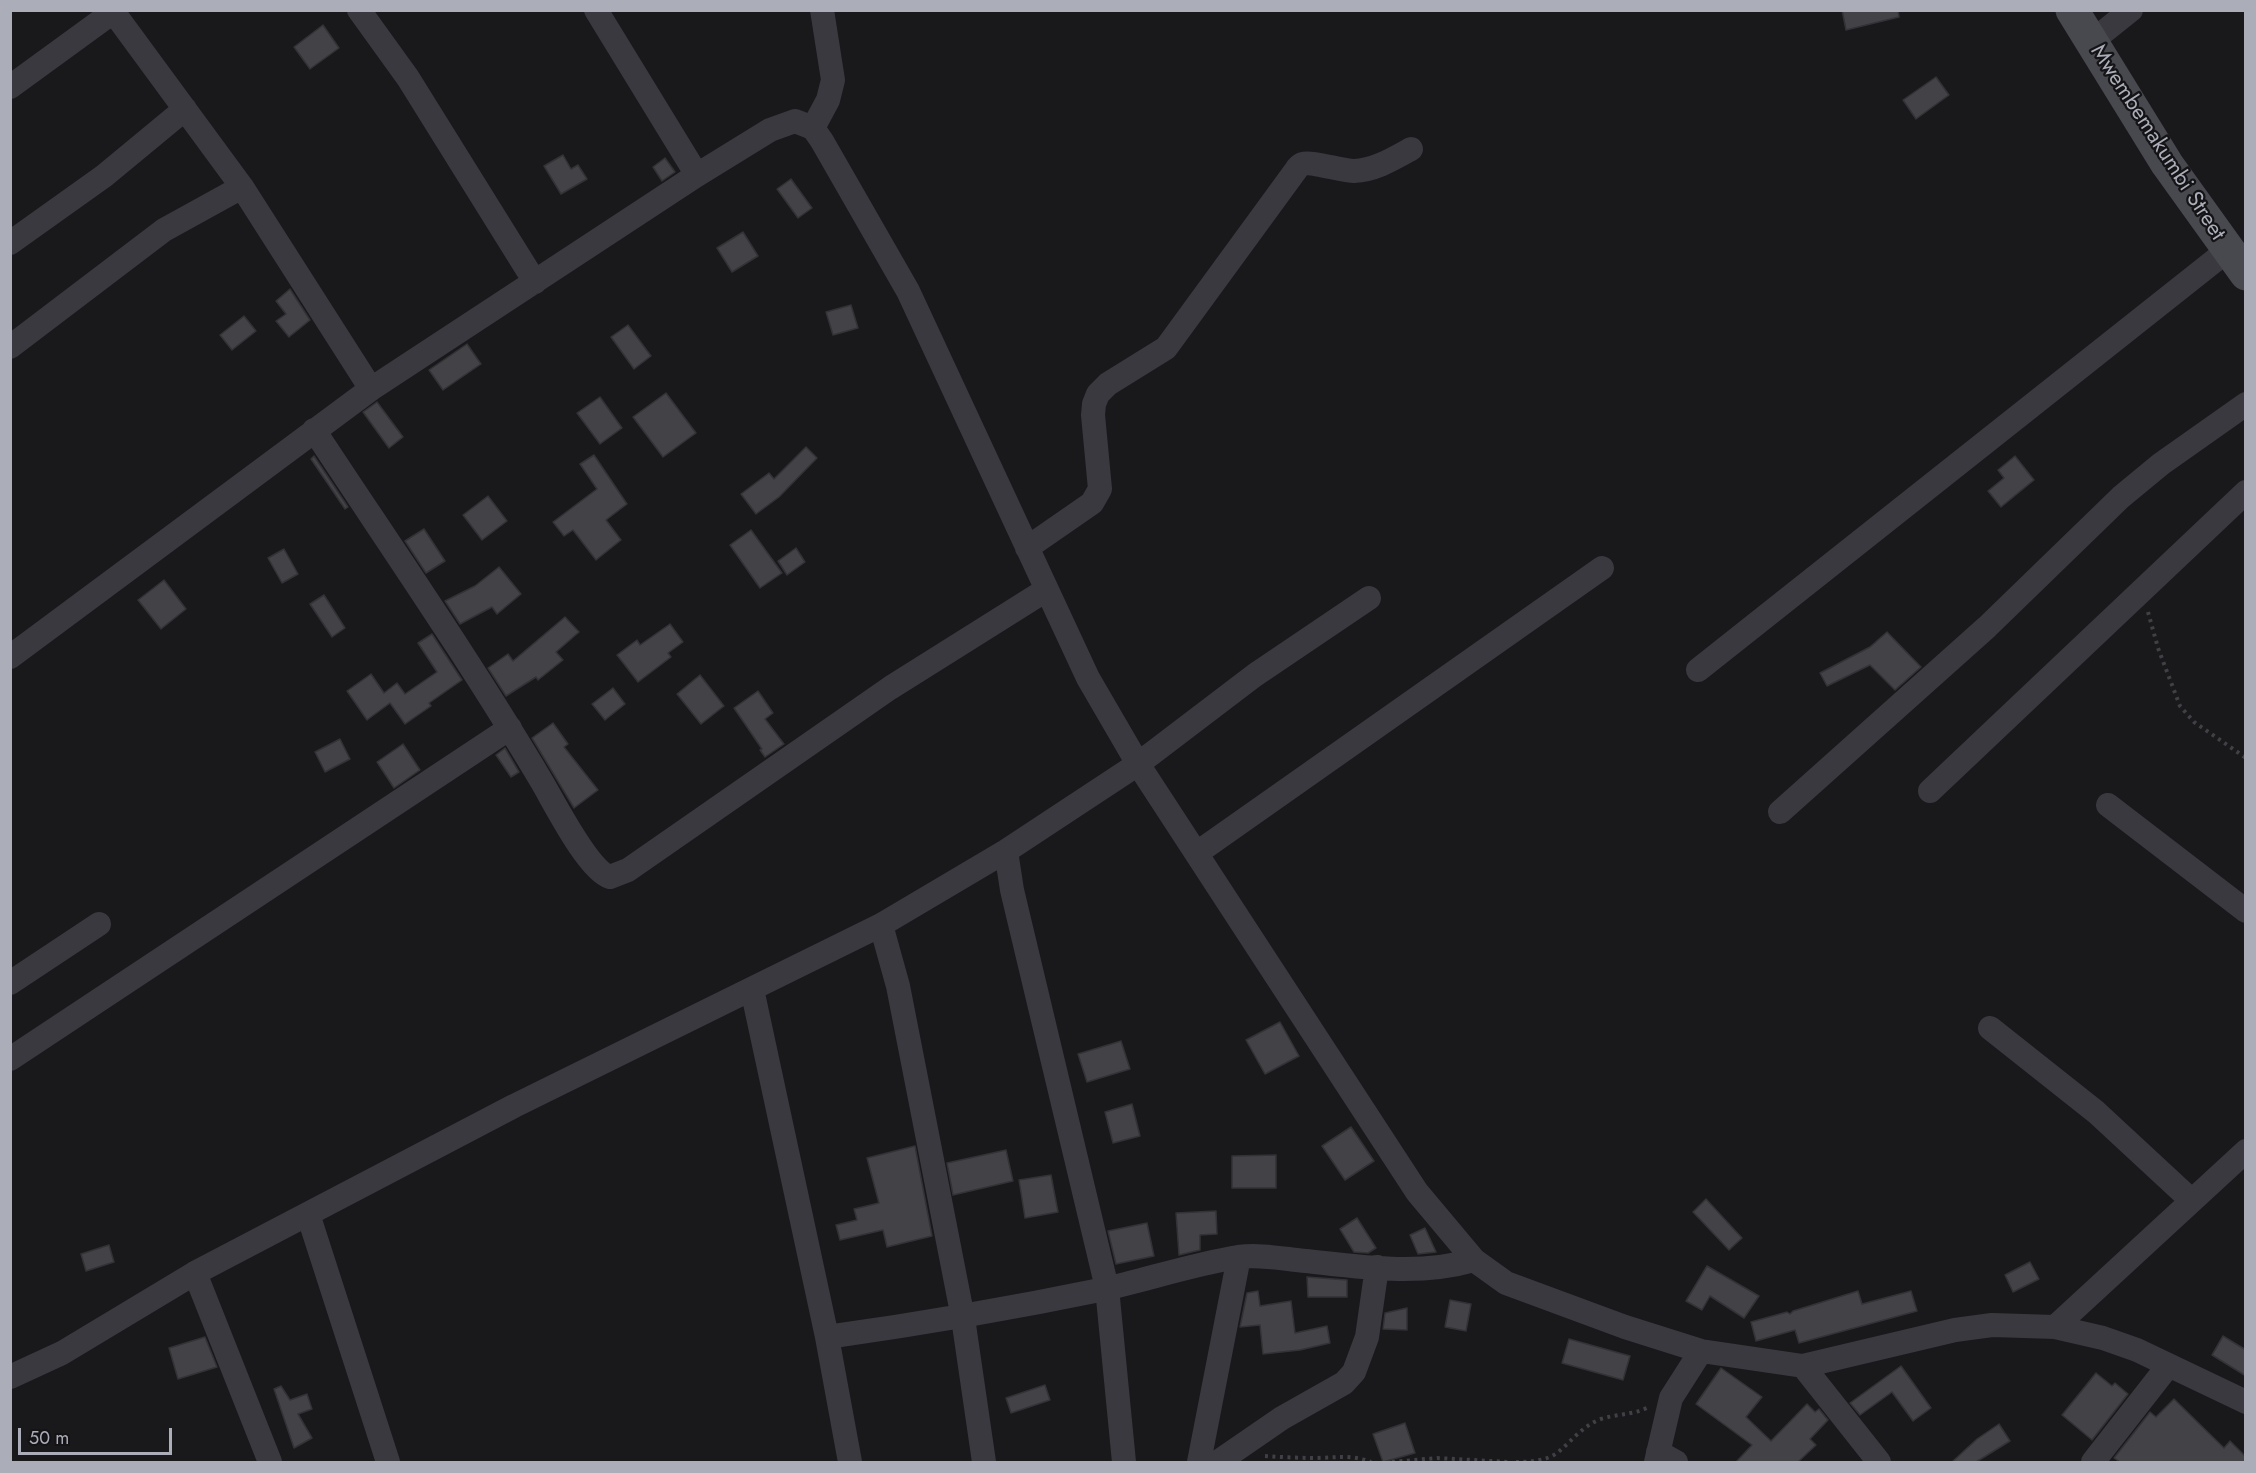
<!DOCTYPE html>
<style>
body{margin:0}
#map{position:relative;width:2256px;height:1473px;overflow:hidden;background:#19181a;font-family:Jost,sans-serif}
canvas{display:block}
.frame{position:absolute;inset:0;border:12px solid #abadb9;pointer-events:none}
.scale{position:absolute;left:18px;top:1428px;width:154px;height:27px;box-sizing:border-box;border:3px solid #abadb9;border-top:0;padding-left:8px;font-size:18px;line-height:21px;white-space:nowrap;color:#abadb9;-webkit-text-stroke:4px #141315;paint-order:stroke}
</style>
<div id="map">
<canvas width="2256" height="1473"></canvas>
<div class="frame"></div>
<div class="scale">50 m</div>
</div>
<script>
const ctx = document.querySelector('canvas').getContext('2d');
ctx.lineJoin = 'round';
function fill(path, color) {
  ctx.fillStyle = color;
  ctx.fill(path, 'evenodd');
}
function strokePath(path, color, width, dash) {
  ctx.strokeStyle = color;
  ctx.lineWidth = width;
  ctx.lineCap = dash ? 'butt' : 'round';
  ctx.setLineDash(dash || []);
  ctx.stroke(path);
}
function write(font, color, halo, rows, align = 'center') {
  ctx.font = font + ' Jost,sans-serif';
  ctx.lineWidth = 4.5;
  ctx.setLineDash([]);
  ctx.textBaseline = 'middle';
  ctx.strokeStyle = halo;
  ctx.fillStyle = color;
  for (const [text, x, y, turn = 0] of rows) {
    ctx.save();
    ctx.translate(x, y);
    ctx.rotate((+turn || 0) * Math.PI / 180);
    ctx.textAlign = isNaN(turn) ? turn : align;
    if (halo) ctx.strokeText(text, 0, 0);
    ctx.fillText(text, 0, 0);
    ctx.restore();
  }
}
const building = new Path2D(`
 M1842,10H1898L1899,17L1846,30Z
 M323,25L339,48L310,69L294,47Z
 M1936,77L1949,95L1916,119L1903,100Z
 M563,155L571,169L578,165L587,179L561,194L544,166Z
 M665,158L675,172L662,181L653,167Z
 M791,179L812,208L798,218L777,189Z
 M743,232L758,256L732,272L717,248Z
 M290,289L310,320L289,337L276,321L286,314L276,301Z
 M851,305L858,328L833,335L826,312Z
 M244,316L256,331L232,350L220,335Z
 M628,325L651,356L634,369L611,337Z
 M467,344L481,364L443,390L429,370Z
 M666,393L696,433L663,457L633,417Z
 M600,397L622,428L600,444L577,413Z
 M377,402L403,437L389,448L363,412Z
 M806,447L817,458L779,497L756,514L741,494L769,473L774,479Z
 M594,455L627,504L606,520L621,540L596,560L573,530L564,536L553,522L597,489L580,464Z
 M314,456L348,507L345,509L311,459Z
 M2015,456L2034,480L2001,507L1988,491L2004,478L1998,470Z
 M488,496L507,521L482,540L463,515Z
 M424,529L445,561L426,573L405,541Z
 M751,530L782,573L760,588L730,545Z
 M796,548L805,562L787,575L778,561Z
 M284,549L298,574L282,583L268,558Z
 M499,567L521,594L497,614L492,607L460,624L445,601L475,586Z
 M164,580L186,609L161,629L138,600Z
 M324,595L345,628L332,637L310,604Z
 M565,617L579,632L556,652L563,660L538,680L536,677L506,696L488,668L508,654L513,661Z
 M670,624L683,642L668,653L671,657L638,682L617,655L637,640L640,645Z
 M1887,632L1921,667L1895,690L1870,665L1827,686L1820,673L1870,647Z
 M432,634L462,680L429,703L431,706L405,724L390,703L367,720L347,691L371,674L384,693L397,683L405,694L437,672L418,643Z
 M700,675L724,706L701,724L677,694Z
 M613,688L625,704L605,720L592,704Z
 M758,691L773,713L765,719L784,744L765,757L760,750L762,749L734,708Z
 M553,723L568,744L564,747L598,790L574,808L532,738Z
 M340,739L350,759L325,772L315,752Z
 M403,744L420,770L394,788L377,762Z
 M505,748L519,772L511,777L496,755Z
 M1280,1022L1299,1056L1265,1074L1246,1040Z
 M1121,1041L1130,1069L1087,1082L1078,1054Z
 M1132,1104L1140,1136L1113,1143L1105,1112Z
 M1351,1127L1374,1161L1345,1180L1322,1146Z
 M915,1146L932,1236L887,1247L883,1230L840,1240L836,1225L857,1220L854,1209L879,1203L867,1158Z
 M1006,1150L1013,1181L953,1195L947,1163Z
 M1276,1155V1188H1232V1156Z
 M1051,1175L1058,1212L1025,1218L1019,1180Z
 M1706,1199L1742,1238L1729,1250L1693,1212Z
 M1216,1211L1217,1234L1200,1235V1250L1179,1255L1176,1213Z
 M1357,1218L1376,1248L1368,1253L1354,1252L1340,1229Z
 M1147,1223L1154,1256L1116,1264L1108,1231Z
 M1425,1228L1436,1252L1418,1254L1410,1235Z
 M109,1245L114,1262L86,1271L81,1254Z
 M2030,1262L2039,1279L2013,1292L2005,1275Z
 M1707,1266L1759,1296L1744,1318L1710,1296L1702,1310L1686,1301Z
 M1307,1277L1347,1280V1297H1308Z
 M1258,1291L1260,1306L1291,1301L1295,1333L1327,1326L1330,1343L1300,1350L1263,1354L1260,1325L1240,1327L1247,1293Z
 M1858,1291L1862,1304L1911,1291L1917,1311L1799,1343L1795,1330L1756,1341L1751,1322L1787,1312L1790,1314L1793,1311Z
 M1450,1300L1471,1304L1466,1331L1445,1327Z
 M1407,1308V1330L1383,1329L1385,1313Z
 M2223,1336L2246,1350V1376L2212,1355Z
 M205,1337L217,1367L178,1379L169,1348Z
 M1569,1339L1630,1356L1623,1380L1562,1363Z
 M1901,1366L1931,1408L1913,1421L1892,1392L1860,1415L1850,1403Z
 M1721,1368L1762,1397L1746,1417L1771,1441L1807,1404L1815,1412L1819,1409L1828,1420L1810,1439L1816,1445L1798,1462H1736L1752,1445L1696,1404Z
 M2096,1373L2112,1386L2115,1383L2128,1394L2092,1440L2062,1415Z
 M1045,1385L1050,1400L1011,1413L1006,1398Z
 M281,1386L290,1400L307,1394L312,1409L298,1414L312,1438L294,1448L274,1389Z
 M2174,1399L2224,1448L2230,1441L2246,1457V1462H2120L2114,1458L2150,1412L2156,1417Z
 M1405,1423L1415,1453L1383,1462L1373,1434Z
 M1999,1424L2010,1441L1976,1462H1952L1977,1439Z`);
const path = new Path2D(`
 M2148,612L2158,648L2180,706L2194,722L2246,758
 M1265,1456C1281,1457 1298,1458 1314,1458C1334,1458 1352,1454 1371,1462
 M1392,1462L1437,1458L1509,1462
 M1516,1462C1529,1462 1546,1461 1557,1453C1572,1441 1582,1426 1601,1419C1617,1414 1631,1415 1647,1408`);
const street = new Path2D(`
 M112,10L242,187L371,389
 M359,10L408,78L535,282
 M596,10L697,175
 M2091,42L2131,10
 M10,87L113,12
 M813,128L828,100L833,80L822,10
 M10,243L104,176L185,109
 M10,347L164,230L242,187
 M314,430C391,547 471,662 542,782C555,804 588,870 610,877L628,870L890,688L1046,590
 M1027,548L1092,503L1100,489L1093,415L1094,404L1098,394L1108,384L1166,348L1296,170C1297,168 1301,164 1303,164C1311,161 1342,171 1354,171C1375,170 1393,159 1411,149
 M10,657L371,389L697,175L770,130L795,121L813,128L822,141L908,291L1088,678L1138,764L1417,1192L1474,1260L1506,1283L1625,1327L1701,1351L1803,1366L1955,1330L1992,1325L2055,1327L2103,1338L2137,1350L2246,1402
 M1698,670L2228,250
 M1930,791L2246,492
 M2108,805L2246,911
 M1780,812L1987,627L2121,497L2161,464L2246,404
 M1006,851L1012,890L1107,1288L1124,1462
 M1197,853L1602,568
 M881,925L898,986L963,1318L984,1462
 M10,983L99,924
 M752,989L827,1337L850,1462
 M1990,1028L2096,1112L2191,1200
 M10,1059L510,728
 M308,1214L388,1462
 M195,1273L270,1462
 M2055,1327L2246,1151
 M827,1337C920,1324 1013,1308 1105,1289C1149,1279 1194,1264 1238,1257C1261,1254 1284,1259 1306,1261C1361,1267 1420,1276 1474,1260
 M1803,1366L1879,1462
 M10,1377L62,1353L195,1273L514,1106L881,925L1006,851L1138,764L1255,675L1369,598
 M1658,1452L1676,1462
 M1199,1462L1239,1257
 M1218,1462L1282,1418L1344,1383L1354,1372L1367,1337L1377,1267
 M1656,1462L1671,1398L1701,1351
 M2093,1462L2168,1366`);
const secondary = new Path2D(`
 M2072,10L2167,164L2246,274`);
const streetNames = [
 ["Mwembemakumbi Street",2157,143,57]
];
fill(building, '#434247');
strokePath(building, '#333236', 1.5);
strokePath(path, '#404046', 4, [3, 4.5]);
strokePath(street, '#3a393f', 24);
strokePath(secondary, '#48484f', 33);
write('22px', '#abadb9', '#141315', streetNames);
</script>
